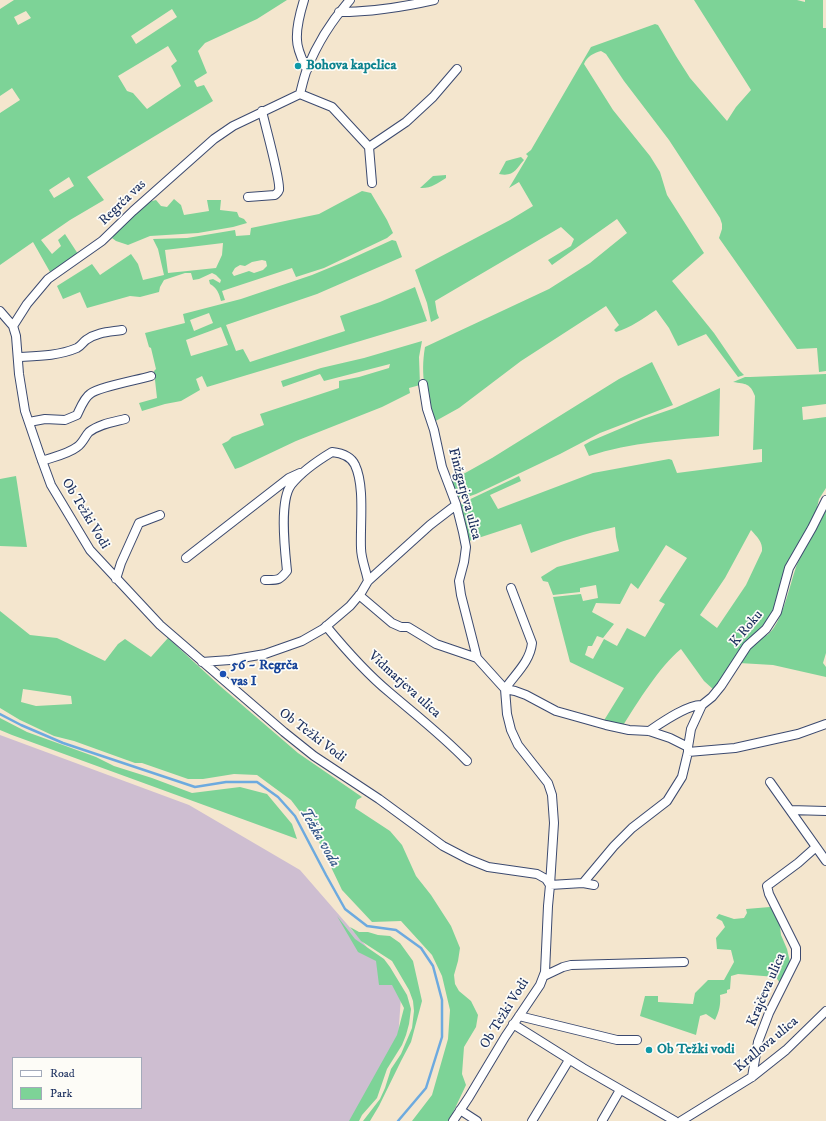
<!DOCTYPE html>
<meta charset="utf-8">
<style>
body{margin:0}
#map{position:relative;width:826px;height:1121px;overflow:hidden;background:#f4e6ce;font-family:"IM FELL DW Pica",serif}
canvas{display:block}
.legend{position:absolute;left:12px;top:1057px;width:130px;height:52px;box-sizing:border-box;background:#fdfcf7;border:1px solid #a3aaba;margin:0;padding:5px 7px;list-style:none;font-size:12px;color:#1b2f5e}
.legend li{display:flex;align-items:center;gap:8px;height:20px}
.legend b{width:20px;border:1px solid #a3aaba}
</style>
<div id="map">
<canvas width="826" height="1121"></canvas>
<ul class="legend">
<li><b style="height:5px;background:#fff"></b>Road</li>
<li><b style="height:11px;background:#7dd397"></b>Park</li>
</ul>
</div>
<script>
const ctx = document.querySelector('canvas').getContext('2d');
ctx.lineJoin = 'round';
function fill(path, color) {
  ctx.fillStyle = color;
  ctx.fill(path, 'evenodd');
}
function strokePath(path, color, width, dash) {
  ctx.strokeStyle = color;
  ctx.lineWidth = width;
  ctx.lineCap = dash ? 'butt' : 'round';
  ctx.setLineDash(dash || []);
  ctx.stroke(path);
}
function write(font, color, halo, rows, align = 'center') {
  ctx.font = font + ' "IM FELL DW Pica",serif';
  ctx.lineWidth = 3.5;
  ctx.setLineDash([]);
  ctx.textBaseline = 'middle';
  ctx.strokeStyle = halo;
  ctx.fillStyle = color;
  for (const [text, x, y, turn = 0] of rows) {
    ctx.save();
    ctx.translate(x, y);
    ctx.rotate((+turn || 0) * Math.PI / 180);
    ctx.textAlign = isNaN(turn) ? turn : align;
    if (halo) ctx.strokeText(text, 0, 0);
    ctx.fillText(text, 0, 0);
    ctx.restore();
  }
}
const industrial = new Path2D(`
 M0,735L189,805L300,870L366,946L401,997L398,1039L358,1121H0ZM13,1058H141V1108H13Z`);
const green = new Path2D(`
 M14,0H287L257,19L205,43L198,51L207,73L194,81L197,87L204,85L213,101L87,177L104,200L70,220L41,240L52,254L61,246L58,240L65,234L78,254L50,272L33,242L0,265V113L20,100L12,88L0,96V9ZM172,9L177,17L136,44L131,36ZM26,11L31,18L18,25L14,17ZM168,46L177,61L171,66L181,86L147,109L133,93L127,91L118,76ZM69,177L74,186L54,198L49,190Z
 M694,0H797L805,2V0H823V28H826V371L819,372L817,348L797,349L719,238L722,229V224L720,218L669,140L624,81L606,54L601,51C594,53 587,56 584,64L613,110L650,156L660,172L667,195L704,253L672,281L714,333L740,371L744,375L738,377L706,334L678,346L669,328L656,310C644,318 630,328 616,332L614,330L619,325L606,306L521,361L459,408L432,423C426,395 420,376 425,347L549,289L590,263L627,233L617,219L552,265L548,260L571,246L574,239L561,227L435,301L437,313L439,318L431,322L427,303L415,270L510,220L533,206L519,182L509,188L528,156L526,154L531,150L591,47L655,24L658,25L676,56L690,78L727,121L736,107L751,90Z
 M521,157L524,160C516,169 514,177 499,174L506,161Z
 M446,175V178C438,183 430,189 420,188L433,176Z
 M362,191L371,193L387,220L393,233L387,238L324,268L296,277L292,268L222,291L225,300L221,301C219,293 217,288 210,284L209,280L213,279L220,283L221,280L216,275L212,273L199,279L193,280L191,273H185L164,280L160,287L159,292L140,297L130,296L87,308L80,292L63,299L57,286L92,264L100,275L131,254L138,264L143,280L164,275L158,249L153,239L187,238L235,230L236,236L250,235L251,228L319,214ZM223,243L222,255L216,268L168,273L165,250ZM262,260L266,261L267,266L263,270L254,273L249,271L234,276L232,273L235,268L240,265L245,266L252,262Z
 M174,199L181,205L184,215L209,211L207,200H221L220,210L237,212L239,217L244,219L247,223L233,227L198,233L150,236L128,245L116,241L112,238L115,233L148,202L156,200L161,206L167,207Z
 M392,240L396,241L402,257L317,294L226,325L236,351L243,349L250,362L345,331L340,316L380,302L415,287L427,321L207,387L202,376L196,379L200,390L181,401L165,404L142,411L139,403L157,398L154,371L156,369L151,348L149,347L145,333L185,323L183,314L241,299L312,275L346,261ZM209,313L213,323L194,331L190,320ZM221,327L228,345L191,356L186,340Z
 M422,341L419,357L420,385L409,388L410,393L382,407L296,441L241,467L235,469L222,444L228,441L232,437L264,425L260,414L339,388V381L359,377L389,368L390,364L324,381L320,374L283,387L281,381L321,368L364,358Z
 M652,362L673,405L600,433L560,454L476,494C458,501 457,499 449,482L492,458L619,379Z
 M826,374V404L802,407L803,420L826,417V488L819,499L816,512L810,523L788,561L777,604L769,620L714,690L704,681L681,649C659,667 638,702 622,727L603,722L624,688L570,662L553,597L581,594L583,601L598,598L596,585L580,588V592L553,595L548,582L543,581L541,577L557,567L619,551L616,537L615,527C586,533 559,542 531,553L521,524L466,542L460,504L519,476L521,481L490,495L498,509L593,473L669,459L672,460L677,473L762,462V449L753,450L755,396C750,383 746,384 733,382L745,377H750ZM751,530C757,537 763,542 762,551L746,585L717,628L700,615L725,578ZM666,545L687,558L659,601L665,604L645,637L627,628L617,646L604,639L593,659L585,655L588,646H592L597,636L603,638L614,624L592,612L596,603L620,604L631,583L638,589Z
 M720,388L719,436C676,440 631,442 589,456L584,445L591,441L643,419L675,408Z
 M16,476L27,547L0,546V479Z
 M826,510V653L823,663L826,667V677L773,665L739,663L744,654L761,637C781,637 791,577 798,562C802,552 808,544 813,535C818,527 822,518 826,510Z
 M0,611L30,635L57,638L105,661L118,644L125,639L151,657L168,638L220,686L298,753L362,797L357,800L355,808L390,831L402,845L416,876L431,895L451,926L460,948L458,961L454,975L455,984L459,991L471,1001L478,1015L476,1027L464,1047L462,1074L466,1085L449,1121H412L432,1095L448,1039L450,1010L442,976L432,955L401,921L372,922L342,890L319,842L307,821L291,800L257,775L234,774L203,779H188L142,763H135L74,741L54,736L20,720L0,708ZM23,689L71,696L72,704L36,706L21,702Z
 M0,718L27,732L96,757L114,766L152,778L192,793L240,787L267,794L292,824L297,839L12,735L0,730Z
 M770,907L779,919L781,935L787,949L790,962L786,977L781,985L776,977L738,974L731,976L730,989L727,990V993L720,995C721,1004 719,1012 715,1020L706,1014L700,1016L696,1035L640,1016L645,996H658V1002L693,1004L695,993L708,980H724L734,962L731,950L717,949L716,938L725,927L722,921L716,918L719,914L734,919L744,918L747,913L746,909Z
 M337,916L355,939L384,959L390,967L407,995L411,1009L409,1024L406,1035L402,1045L387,1069L377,1098L362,1115L359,1121H349L397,1035L404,1008L392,985H379L376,961L358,952Z
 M350,927L359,932H368L378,935L390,936L400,943L413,961L422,1001L411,1042L401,1061L379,1106L370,1121H363L380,1099L385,1088L391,1069L401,1054L412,1028L414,1011L413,1001L409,990L392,961L361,941Z`);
const stream = new Path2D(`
 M0,714L21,725L63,743L195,787L226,782H257L278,797L295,816L326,875L345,909L367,926L396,930L421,948L433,966L442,1000V1037L426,1088L398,1121`);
const street = new Path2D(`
 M304,0C300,13 296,27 297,40C297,50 303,61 307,70
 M339,12C372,12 403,7 434,0
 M300,94C302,86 304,77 307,69C317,44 332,20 350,0
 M369,147L406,122L433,97L457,69
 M248,197L275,195C277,193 278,193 279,190C281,181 265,125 262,111
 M0,311L13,326L16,336L19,374L25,411L40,455L51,485L90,550L160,625L284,732L314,756L379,799L443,846L468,859L488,867L537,874L546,879L550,885L548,906L545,972L540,985L505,1037L469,1097L453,1121
 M13,326L27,304L48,279L102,241L133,211L214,139L233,126L300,94L332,107L369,147L372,183
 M18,357C38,356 58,356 77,348C81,346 83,342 86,340C97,332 110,332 122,330
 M423,384L427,409L434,430L442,467L456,504L463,532L466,547L464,562L459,581L461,595L473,642L477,658L505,689L515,691L526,695L556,711L606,725L629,730L649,731L670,738L688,747V752
 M29,422L45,419L65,420L77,415C80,409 84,398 90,394C98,387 138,380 151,376
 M42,461C53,457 68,454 77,447C83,443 85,436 89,432C99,424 113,422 125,419
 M186,558L289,478L300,473
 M116,579L121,563L139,523L160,515
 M265,580C278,580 279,581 287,571C285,551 279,501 291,485C302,471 317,461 332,452C341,453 351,456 355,465C365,486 360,524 361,548C361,559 366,570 368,581
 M511,588L532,643C530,662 515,674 505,689L507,714L511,730L518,745L548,783L552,795L554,823L550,885L583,883L594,885
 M359,595L392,623L401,627H408L436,644L477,658
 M326,626C345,649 366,673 389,692C416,715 443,736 467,761
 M202,662L230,660L265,654L302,641L323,629L350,606L361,593L368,581L430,525L456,505
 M649,731C661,723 688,704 702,705
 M688,747L691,729L702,705L712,697L721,686L747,646L766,629L777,612L789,568L812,528L826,500
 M770,782L826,861
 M790,810L826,811
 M583,883L614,846L632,828L667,801L682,777L688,752L735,748L798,734L826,724
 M544,976L563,967L571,965L684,962
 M519,1016L617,1040H637
 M513,1024L583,1068L675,1121
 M752,1077L758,1042L769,1013L796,959V948L769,894L767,886L798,863L816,847
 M460,1110L477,1121
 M532,1121L569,1060
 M602,1121L620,1090
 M681,1121L752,1077L786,1050L826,1011`);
const markers = [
 [298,66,4,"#0f9aa8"],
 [223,674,4,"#1a4fb4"],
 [649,1050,4,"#0f9aa8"]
];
const cultureNames = [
 ["Bohova kapelica",306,66],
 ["Ob Težki vodi",657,1050]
];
const streetNames = [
 ["Regrča vas",123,203,-44],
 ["Finžgarjeva ulica",464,494,75],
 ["Ob Težki Vodi",85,514,59],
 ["K Roku",747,629,-50],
 ["Vidmarjeva ulica",404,685,42],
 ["Ob Težki Vodi",312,736,37],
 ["Krajčeva ulica",767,990,-67],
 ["Ob Težki Vodi",505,1014,-58],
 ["Krallova ulica",767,1045,-40]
];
const transitNames = [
 ["56 ~ Regrča",231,666],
 ["vas I",231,682]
];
const waterNames = [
 ["Težka voda",319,838,60]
];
fill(industrial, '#cebed1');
fill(green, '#7dd397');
strokePath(stream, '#6daadf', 2.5);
strokePath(street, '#3c4a6f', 10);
strokePath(street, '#fff', 8);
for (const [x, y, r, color] of markers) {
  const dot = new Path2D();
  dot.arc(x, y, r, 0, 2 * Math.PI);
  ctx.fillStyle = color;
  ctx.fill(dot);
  strokePath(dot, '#fdfcf7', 1.5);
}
write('bold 14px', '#0d838f', '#fdfcf7', cultureNames, 'left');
write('14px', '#1b2f5e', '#fdfcf7', streetNames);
write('bold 14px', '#164399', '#fdfcf7', transitNames, 'left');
write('italic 15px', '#385a8b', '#fdfcf7', waterNames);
</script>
